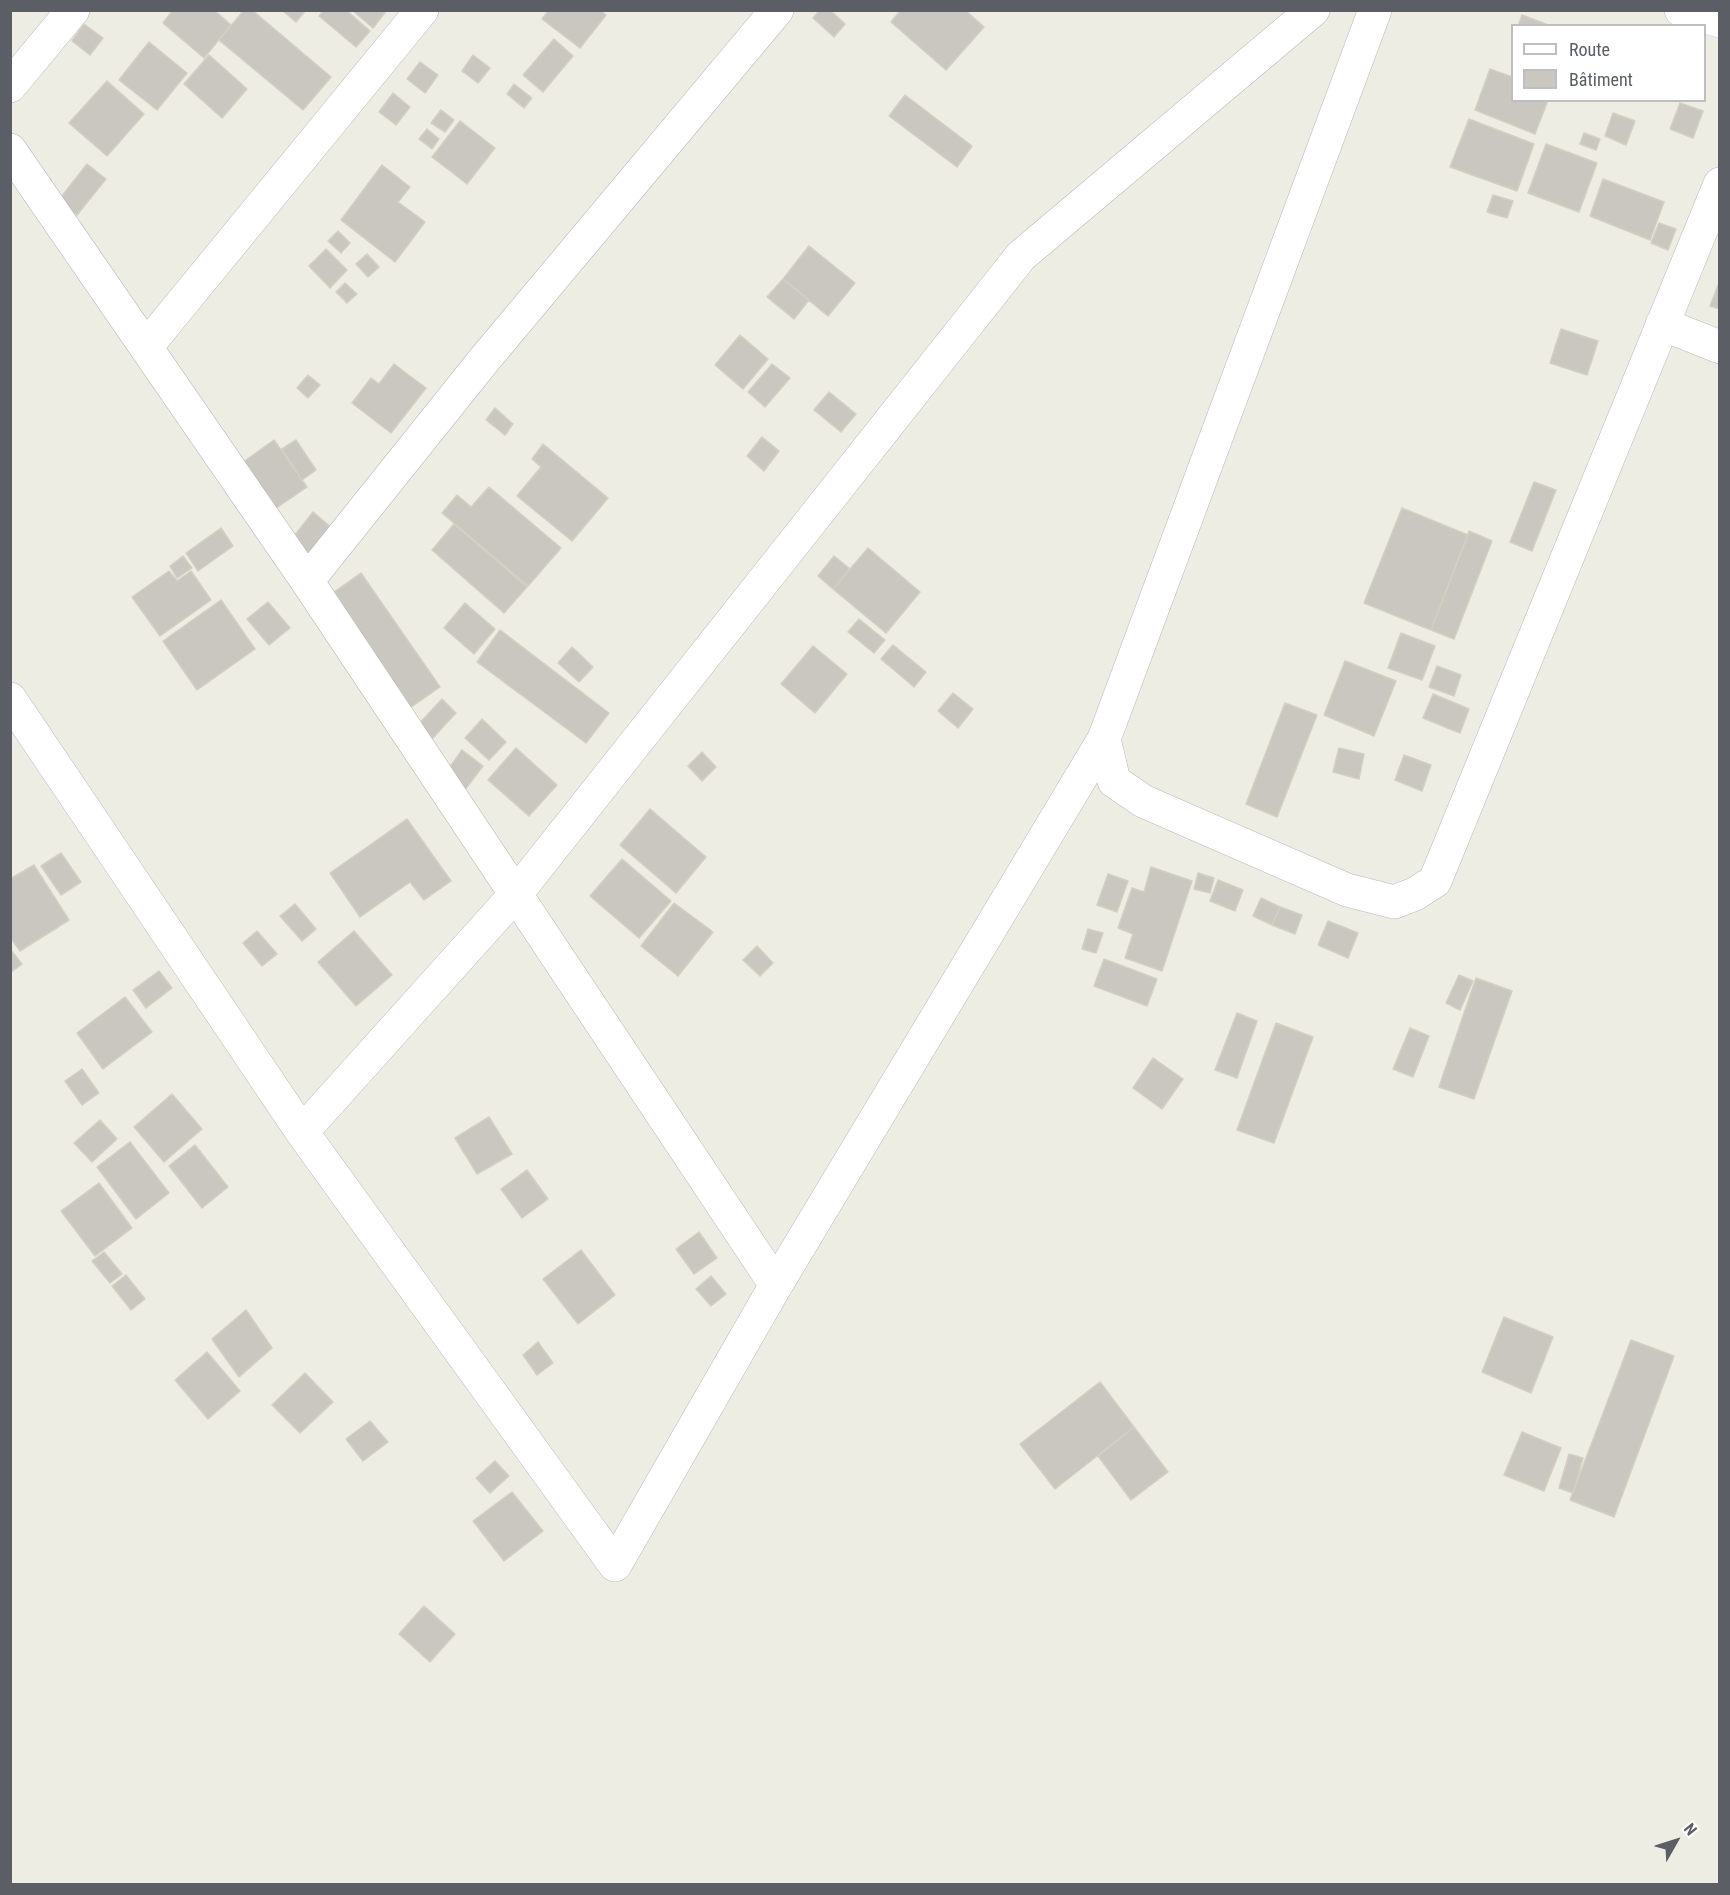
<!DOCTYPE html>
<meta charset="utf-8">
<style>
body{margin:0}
#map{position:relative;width:1730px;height:1895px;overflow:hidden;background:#eeede3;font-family:"Roboto Condensed",sans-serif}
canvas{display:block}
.frame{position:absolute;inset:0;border:12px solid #5b5e64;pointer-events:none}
.legend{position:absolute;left:1511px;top:24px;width:195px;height:78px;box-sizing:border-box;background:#fff;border:2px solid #bdbfc1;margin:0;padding:8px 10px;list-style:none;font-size:18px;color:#5b5e64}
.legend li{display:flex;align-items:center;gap:12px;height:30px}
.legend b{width:30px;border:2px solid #bdbfc1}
.north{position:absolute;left:1646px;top:1811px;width:60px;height:60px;-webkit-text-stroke:4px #fff;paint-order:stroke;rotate:51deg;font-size:16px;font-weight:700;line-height:24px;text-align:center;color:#5b5e64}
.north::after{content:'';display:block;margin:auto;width:21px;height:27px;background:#5b5e64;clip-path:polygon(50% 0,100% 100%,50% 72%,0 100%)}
</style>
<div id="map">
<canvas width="1730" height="1895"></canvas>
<div class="frame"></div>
<ul class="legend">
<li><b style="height:8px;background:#fff"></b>Route</li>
<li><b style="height:16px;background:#c9c7c0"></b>Bâtiment</li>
</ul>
<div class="north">N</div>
</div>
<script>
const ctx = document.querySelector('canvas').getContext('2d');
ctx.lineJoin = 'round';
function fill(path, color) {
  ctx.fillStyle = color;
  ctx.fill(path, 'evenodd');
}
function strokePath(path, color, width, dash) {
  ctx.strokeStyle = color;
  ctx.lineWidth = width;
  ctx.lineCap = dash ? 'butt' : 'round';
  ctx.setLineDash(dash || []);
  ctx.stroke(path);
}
const building = new Path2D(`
 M173,10H214L231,25L204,58L163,23Z
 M244,10H252L331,77L303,110L219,40Z
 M282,10H306L296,22Z
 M324,10H346L370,31L356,47L319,16Z
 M352,10H387L373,28Z
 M549,10H600L606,15L580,48L542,19Z
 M820,10H830L845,24L834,37L813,18Z
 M901,10H965L984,27L946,70L891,22Z
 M1522,15L1551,26H1518Z
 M84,24L103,38L90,55L72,41Z
 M554,39L573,56L543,92L523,75Z
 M149,42L187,73L157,110L119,80Z
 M209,55L247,89L222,118L184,84Z
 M473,55L490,68L478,83L462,71Z
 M420,62L438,75L425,93L407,79Z
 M1490,69L1512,77V100H1548L1535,134L1475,110Z
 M107,81L144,114L107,156L69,123Z
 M514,84L532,98L524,108L507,94Z
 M393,93L410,107L396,125L379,112Z
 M905,95L972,146L957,167L889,116Z
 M1680,103L1703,111L1693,138L1670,129Z
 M441,110L454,120L445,132L431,123Z
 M1613,113L1635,121L1626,145L1605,136Z
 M1469,119L1534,144L1517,191L1450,167Z
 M460,121L495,148L467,184L432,157Z
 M427,129L439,139L432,149L419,139Z
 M1584,133L1600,139L1596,150L1580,144Z
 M1546,144L1597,163L1579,212L1528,193Z
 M87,164L106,179L77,215L58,201Z
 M382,165L410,187L398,202L425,222L395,262L341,220Z
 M1603,179L1664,202L1650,240L1590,216Z
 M1493,195L1513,201L1507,218L1487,212Z
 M1659,223L1676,229L1668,250L1651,243Z
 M338,231L350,243L341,253L328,241Z
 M809,246L855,283L828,316L783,279Z
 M326,249L347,270L330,288L309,266Z
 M367,254L379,267L368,277L356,264Z
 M783,279L809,300L794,319L767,297Z
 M1720,280V309L1710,306Z
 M345,283L357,294L347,303L336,292Z
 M1561,329L1598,341L1587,375L1550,363Z
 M740,335L768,359L743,389L715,365Z
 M394,364L426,388L391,433L352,403L371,378L379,384Z
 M772,364L790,378L765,407L748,392Z
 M308,375L320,385L308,398L297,388Z
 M829,392L856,414L841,432L814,410Z
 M495,408L513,424L505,435L486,420Z
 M762,437L779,451L764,471L747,456Z
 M274,440L307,487L272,511L239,465Z
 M296,440L316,470L302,480L282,449Z
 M543,444L608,498L572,541L517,496L541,467L532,459Z
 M1534,482L1556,490L1532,551L1510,542Z
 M489,487L561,548L528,586L442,513L457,495L471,507Z
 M1402,508L1468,535L1431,630L1364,603Z
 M313,512L332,528L310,556L291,540Z
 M454,524L527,587L504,613L432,550Z
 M221,528L233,546L198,571L186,553Z
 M1469,531L1492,541L1454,639L1431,630Z
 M868,548L920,592L886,633L833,589Z
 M183,556L192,568L177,578L170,566Z
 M834,556L850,569L833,589L818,576Z
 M169,571L177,581L191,571L211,600L160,636L132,597Z
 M361,573L440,687L407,710L327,597Z
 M221,600L255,649L197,690L163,641Z
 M268,602L290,628L269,645L247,619Z
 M465,603L495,629L474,654L444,628Z
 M859,619L885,640L874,653L848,632Z
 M500,630L609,713L586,743L477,662Z
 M1401,633L1435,646L1422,680L1388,668Z
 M893,645L926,672L914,687L881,659Z
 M813,646L847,674L815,713L781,684Z
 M572,647L593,667L579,682L558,663Z
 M1345,661L1396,681L1374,736L1324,715Z
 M1437,666L1461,675L1454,696L1429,687Z
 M953,693L973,709L958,728L938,711Z
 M1433,694L1469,709L1460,733L1423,718Z
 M442,699L456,713L431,740L416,727Z
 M1285,703L1317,715L1277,817L1246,804Z
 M482,719L506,742L489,760L465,738Z
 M516,748L557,785L529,816L488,780Z
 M1339,748L1364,754L1359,779L1333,772Z
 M462,750L483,766L464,791L444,775Z
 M702,752L716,767L702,781L688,766Z
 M1404,755L1431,765L1422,791L1395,780Z
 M650,809L706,857L676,893L620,845Z
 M407,819L451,881L424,900L410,882L360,917L330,873Z
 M61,853L81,882L61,895L41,866Z
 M622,859L671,901L639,938L590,896Z
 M34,865L69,920L20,951L10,937V879Z
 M1151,867L1192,881L1162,971L1125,958L1133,934L1118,928L1132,888L1144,892Z
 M1198,873L1214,878L1210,893L1194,889Z
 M1108,874L1128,881L1117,912L1097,905Z
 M1218,880L1243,890L1235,911L1210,901Z
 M1261,898L1280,907L1272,925L1253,916Z
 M674,903L713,932L678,976L641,946Z
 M295,904L316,929L302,941L280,916Z
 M1280,907L1302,915L1295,934L1272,925Z
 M1328,921L1358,933L1348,958L1318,945Z
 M1088,929L1103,933L1096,953L1082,949Z
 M257,931L277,954L262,966L243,943Z
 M354,931L392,975L356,1006L318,962Z
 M757,946L773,963L760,976L743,960Z
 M10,949L22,964L10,973Z
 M1104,959L1157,979L1147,1006L1094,986Z
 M159,971L172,988L146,1008L133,990Z
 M1459,975L1473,981L1460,1010L1446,1003Z
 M1476,978L1512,991L1474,1099L1439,1087Z
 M125,997L152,1032L103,1069L77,1033Z
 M1237,1013L1257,1021L1237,1078L1215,1070Z
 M1276,1023L1313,1037L1274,1143L1237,1130Z
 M1410,1028L1429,1036L1413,1077L1393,1069Z
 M1153,1058L1183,1079L1162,1109L1133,1088Z
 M82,1069L99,1093L82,1105L65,1081Z
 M172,1094L202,1129L164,1162L134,1127Z
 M489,1117L512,1154L477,1174L455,1138Z
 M100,1120L117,1139L92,1162L74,1143Z
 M130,1142L169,1193L136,1219L97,1167Z
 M195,1145L228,1187L202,1208L169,1166Z
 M527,1170L548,1199L522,1218L501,1189Z
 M99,1183L132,1228L95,1256L61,1211Z
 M699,1232L717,1258L694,1274L676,1249Z
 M581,1250L615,1295L578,1324L543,1279Z
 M104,1252L122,1274L110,1283L92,1261Z
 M126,1275L145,1299L131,1310L112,1286Z
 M711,1276L726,1294L711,1306L696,1289Z
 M246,1310L272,1348L239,1377L212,1339Z
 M1504,1317L1553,1337L1531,1393L1482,1372Z
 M1631,1340L1674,1356L1614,1517L1570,1500Z
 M538,1342L553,1363L537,1375L523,1355Z
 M207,1352L240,1391L208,1419L175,1380Z
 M305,1373L333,1402L300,1433L272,1405Z
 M1100,1382L1134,1427L1055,1489L1020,1444Z
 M370,1421L388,1442L363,1461L346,1439Z
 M1134,1427L1168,1472L1131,1500L1098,1456Z
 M1522,1432L1561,1448L1544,1491L1504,1475Z
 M1569,1454L1583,1458L1573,1493L1559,1488Z
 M495,1461L509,1476L490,1493L476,1478Z
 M512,1492L543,1531L504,1561L473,1521Z
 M424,1606L455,1634L430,1662L399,1634Z`);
const minor = new Path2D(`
 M1375,10L1104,739L1114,781L1143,801L1347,890L1394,902L1415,894L1435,881L1720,184
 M1681,10L1720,21
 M10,86L73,10
 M10,150L307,581L776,1285
 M1662,324L1720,347
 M146,347L422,10
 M307,581L484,360L777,10
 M10,699L302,1132L615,1565L776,1285L1104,739
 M302,1132L515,895L1021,256L1313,10`);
fill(building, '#c9c7c0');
strokePath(building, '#d3cfc1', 1.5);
strokePath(minor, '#b8babf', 34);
strokePath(minor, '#fff', 33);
</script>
